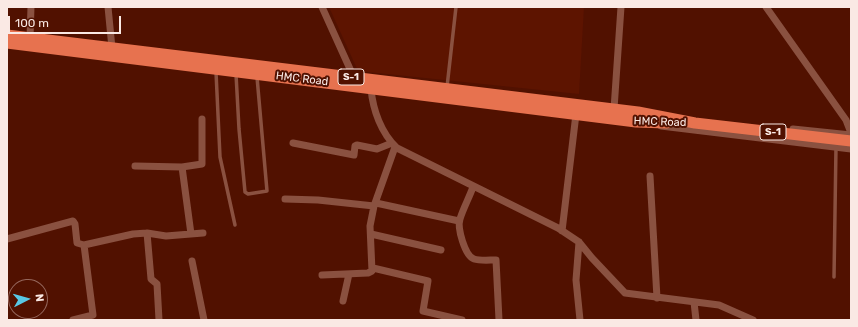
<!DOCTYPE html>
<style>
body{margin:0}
#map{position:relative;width:858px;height:327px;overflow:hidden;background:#511100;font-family:Rubik,sans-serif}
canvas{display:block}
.frame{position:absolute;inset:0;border:8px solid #fae9e4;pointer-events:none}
.north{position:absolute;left:8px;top:279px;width:40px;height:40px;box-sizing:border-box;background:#511100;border:1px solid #95675b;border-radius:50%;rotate:84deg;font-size:11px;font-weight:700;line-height:16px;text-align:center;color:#fae9e4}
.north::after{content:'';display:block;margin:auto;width:14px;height:18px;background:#59c8e5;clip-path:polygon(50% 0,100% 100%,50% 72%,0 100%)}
.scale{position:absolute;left:8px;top:16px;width:113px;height:18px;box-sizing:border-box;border:2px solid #fae9e4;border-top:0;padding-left:5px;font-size:12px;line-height:14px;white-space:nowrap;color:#fae9e4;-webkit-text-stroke:3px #511100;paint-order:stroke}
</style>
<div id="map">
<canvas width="858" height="327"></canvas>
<div class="frame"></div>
<div class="north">N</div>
<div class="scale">100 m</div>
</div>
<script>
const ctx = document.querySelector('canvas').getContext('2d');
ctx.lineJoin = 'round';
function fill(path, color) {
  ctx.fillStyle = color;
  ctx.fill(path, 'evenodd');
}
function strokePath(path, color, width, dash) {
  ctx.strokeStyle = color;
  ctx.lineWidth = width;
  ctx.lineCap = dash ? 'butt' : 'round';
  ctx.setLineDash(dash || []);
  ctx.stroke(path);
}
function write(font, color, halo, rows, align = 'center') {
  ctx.font = font + ' Rubik,sans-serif';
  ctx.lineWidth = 4;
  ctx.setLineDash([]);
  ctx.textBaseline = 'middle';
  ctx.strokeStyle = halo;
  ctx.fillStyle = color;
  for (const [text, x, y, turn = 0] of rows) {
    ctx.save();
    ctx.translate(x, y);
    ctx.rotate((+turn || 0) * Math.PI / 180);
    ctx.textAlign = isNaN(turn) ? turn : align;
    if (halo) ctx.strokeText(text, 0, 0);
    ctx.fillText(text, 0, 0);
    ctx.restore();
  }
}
const built = new Path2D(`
 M329,7H584L579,94L358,71Z`);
const service = new Path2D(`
 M216,72L220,157L235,225
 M236,74L239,129L245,192L248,194L267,191L257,77
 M447,87L456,7
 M834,277L836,147`);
const minor = new Path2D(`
 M108,7L112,48
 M322,7L355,80
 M766,7L846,120L851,133
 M30,38L31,7
 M371,89C373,110 381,133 397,148L558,228L579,242L592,258L625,293L719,305L753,320
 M614,109L621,7
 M661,126L851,149
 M793,129L851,135
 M293,143L354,155L355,146L357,145L377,149L392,143
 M135,166L182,167L191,234
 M182,167L202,164V119
 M650,176L657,298
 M473,187C469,198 463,209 460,219C457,228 465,256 474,259C480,261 489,260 496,260L499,320
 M285,199L318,200L374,206
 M376,203L459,221
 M562,231L576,114
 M147,233L151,279L157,284L159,320
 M371,234L441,250
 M7,239L73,221L75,224L77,243L84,245L133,234L147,233L166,236L203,233
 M579,242L576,280L580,320
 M192,261L204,320
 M373,268L428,281L423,311L462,320
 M322,275L368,273L372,271L370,226L374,206L395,147
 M343,301L349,274
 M694,302L696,320
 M73,320L93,315L84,245`);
const primary = new Path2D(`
 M7,35L638,112L695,123L851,141
 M7,43L636,122L667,123`);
const shields = [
 [351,77,26],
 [773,132,26]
];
const shieldNames = [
 ["S-1",351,77],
 ["S-1",773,132]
];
const streetNames = [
 ["HMC Road",302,79,7],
 ["HMC Road",660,122,2]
];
fill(built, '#5d1400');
strokePath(service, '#8a5140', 3.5);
strokePath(minor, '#8a5140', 7);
strokePath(primary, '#e7724f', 11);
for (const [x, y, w] of shields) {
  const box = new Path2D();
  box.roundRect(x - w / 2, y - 8, w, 16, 3);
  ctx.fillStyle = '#511100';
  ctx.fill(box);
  strokePath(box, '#fae9e4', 1);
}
write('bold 10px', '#fae9e4', null, shieldNames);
write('11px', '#fae9e4', '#511100', streetNames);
</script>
